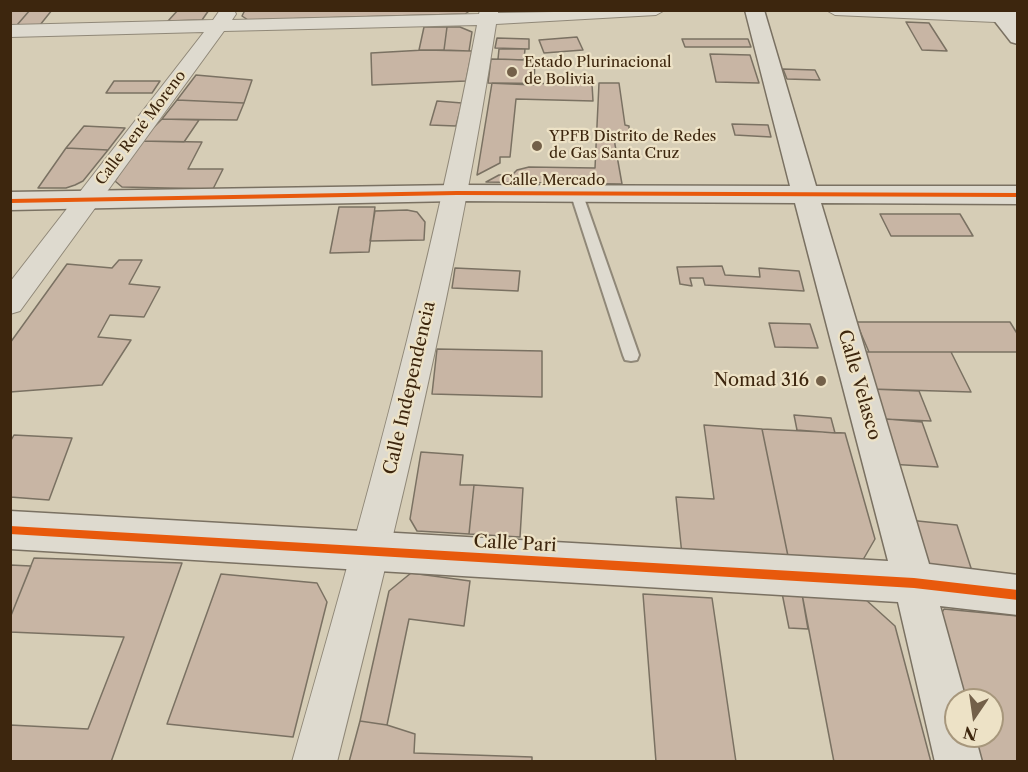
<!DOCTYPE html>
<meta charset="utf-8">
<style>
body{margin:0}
#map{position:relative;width:1028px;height:772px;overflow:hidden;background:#d6cdb6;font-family:"Libre Caslon Text",serif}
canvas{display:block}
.frame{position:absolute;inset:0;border:12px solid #3d260e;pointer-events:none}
.north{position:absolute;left:944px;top:688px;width:60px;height:60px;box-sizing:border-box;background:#ede2c6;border:2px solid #a7977c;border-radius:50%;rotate:193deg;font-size:16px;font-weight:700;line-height:24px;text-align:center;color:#3d260e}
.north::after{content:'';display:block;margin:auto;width:21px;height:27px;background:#736049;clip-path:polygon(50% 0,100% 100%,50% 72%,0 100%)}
</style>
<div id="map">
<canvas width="1028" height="772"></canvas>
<div class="frame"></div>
<div class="north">N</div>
</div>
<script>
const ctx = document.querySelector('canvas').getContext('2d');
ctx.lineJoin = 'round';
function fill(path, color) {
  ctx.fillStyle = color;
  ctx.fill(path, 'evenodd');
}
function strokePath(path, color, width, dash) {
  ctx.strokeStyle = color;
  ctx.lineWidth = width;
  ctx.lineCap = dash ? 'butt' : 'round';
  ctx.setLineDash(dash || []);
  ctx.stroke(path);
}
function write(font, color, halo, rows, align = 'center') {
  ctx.font = font + ' "Libre Caslon Text",serif';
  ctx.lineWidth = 4.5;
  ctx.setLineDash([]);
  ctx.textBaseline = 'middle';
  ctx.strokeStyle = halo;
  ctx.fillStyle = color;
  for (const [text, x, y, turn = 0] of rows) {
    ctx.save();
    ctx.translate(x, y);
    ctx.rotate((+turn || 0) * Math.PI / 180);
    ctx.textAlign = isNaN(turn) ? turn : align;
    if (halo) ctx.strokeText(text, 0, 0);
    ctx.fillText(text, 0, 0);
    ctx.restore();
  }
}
const building = new Path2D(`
 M10,10H30L17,25H10Z
 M30,10H52L40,25H17Z
 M178,10H209L202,20L168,21Z
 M245,10H471L465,14L248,20L242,16Z
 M906,22L929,23L947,51L922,50Z
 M424,27H447L444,50H419Z
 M447,27H460L472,32L469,51L444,50Z
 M577,37L583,50L544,53L539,40Z
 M497,38L529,39V49L495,48Z
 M682,39H748L751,47H685Z
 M499,49H525L524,60L498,59Z
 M424,50L472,51L466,81L372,85L371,53Z
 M710,54L750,55L759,83L716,82Z
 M491,59L535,60L534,85L488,83Z
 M783,69L815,70L820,80L787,79Z
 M196,75L252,80L244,103L177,100Z
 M114,81H160L152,93H106Z
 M492,83L592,84L593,101L516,99L510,157H500V163L477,175Z
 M599,83H619L625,125L629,126V138L614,139L622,184L486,182L499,175H512L517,170L529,167L595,168Z
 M177,100L244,103L237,120L162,119Z
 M437,101L462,103L456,126L430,125Z
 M162,119L199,120L184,142L140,141Z
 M732,124L768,125L771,137L735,135Z
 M84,126L125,128L108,150L66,148Z
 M140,141L202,142L188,169H223L213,189L122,187L115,181Z
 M66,148L108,150L83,181L75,185L66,188H38Z
 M339,207H375L369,252L330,253Z
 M407,210L417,212L425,222L424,240L370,241L375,211Z
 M880,214H960L973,236H891Z
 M119,260H142L129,284L160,287L144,317L110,315L98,337L131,340L102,385L10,392V343L67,264L112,268Z
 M722,266L725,275L760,277L759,268L799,271L804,291L705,285L703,278H690L692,286L680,284L677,267Z
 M455,268L520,271L518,291L452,288Z
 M856,322H1010L1018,335V352H869Z
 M769,323L810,324L818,348L775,347Z
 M437,349L542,351V397L432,394Z
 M854,352H951L971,392L871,389Z
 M871,389L919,391L931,421L882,419Z
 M794,415L831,418L835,433L797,430Z
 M875,418L922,422L938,467L889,464Z
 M704,425L762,429L789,561L682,555L676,497L714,499Z
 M762,429L845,433L875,539L860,565L789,561Z
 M14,435L72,438L49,500L10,497V442Z
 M421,452L463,455L460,485H474L469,534L417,531L410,519Z
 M474,485L523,488L520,537L469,534Z
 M908,520L957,525L972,571L933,567L917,549Z
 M34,558L182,563L111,762H10V725L88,729L124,637L10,632V618Z
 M10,565L31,566L10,618Z
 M411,573L470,581L464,626L409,619L387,725L360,721L389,591Z
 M221,574L317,583L327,602L293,737L167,724Z
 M782,593L802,594L808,629L789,628Z
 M643,594L712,598L736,762H656Z
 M802,594L865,599L895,626L931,762H834Z
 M944,609L1018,616V762H972L964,736H992V700H956V707L933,629Z
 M360,721L387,725L415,734L414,753L532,757V762H349Z`);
const lane = new Path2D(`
 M577,191L583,195L639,355L637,360L631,361L625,360L623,355L571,195Z`);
const street = new Path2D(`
 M220,10H234L236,14L232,20L479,14L480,10H498V13L665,10L656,15L496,24C458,273 399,517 337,762H292C362,518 430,274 477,25L224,31L20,311L10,314V282L204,32L10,37V25L213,20Z
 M826,10L1018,12V23L835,15Z`);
const secondary = new Path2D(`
 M745,10H764L816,186H1018V204L821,203L929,564L1018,575V615L940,606L966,700H956V736H975L982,762H935L898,602L10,549V511L888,561L795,203L457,201L10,210V192L457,185L790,186Z
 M986,10H1006L1018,25V44L1011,42Z`);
const cycleway = new Path2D(`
 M457,191L1018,193V197L457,195L10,203V199Z
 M10,526L914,578L1018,590V600L914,588L10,534Z`);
const markers = [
 [512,72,6,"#736049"],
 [537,146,6,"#736049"],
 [821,381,6,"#736049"]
];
const farPoinames = [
 ["Estado Plurinacional",524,63],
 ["de Bolivia",524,80],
 ["YPFB Distrito de Redes",549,137],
 ["de Gas Santa Cruz",549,154]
];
const farStreetnames = [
 ["Calle René Moreno",141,128,-53],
 ["Calle Mercado",553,181]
];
const poiNames = [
 ["Nomad 316",809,381]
];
const streetNames = [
 ["Calle Velasco",859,385,74],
 ["Calle Independencia",410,388,-77],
 ["Calle Pari",515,544,3]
];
fill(building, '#c8b5a4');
strokePath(building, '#7a7162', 1.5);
strokePath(lane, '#908878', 4);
strokePath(street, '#908878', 2);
strokePath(secondary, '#7a7162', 3);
fill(lane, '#dedacf');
fill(street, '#dedacf');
fill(secondary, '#dedacf');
fill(cycleway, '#e8590c');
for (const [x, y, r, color] of markers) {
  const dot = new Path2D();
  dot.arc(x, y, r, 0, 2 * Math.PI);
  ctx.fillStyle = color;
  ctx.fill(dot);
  strokePath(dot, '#ede2c6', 2);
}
write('15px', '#3d260e', '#ede2c6', farPoinames, 'left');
write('15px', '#3d260e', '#ede2c6', farStreetnames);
write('18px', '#3d260e', '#ede2c6', poiNames, 'right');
write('18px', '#3d260e', '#ede2c6', streetNames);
</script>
